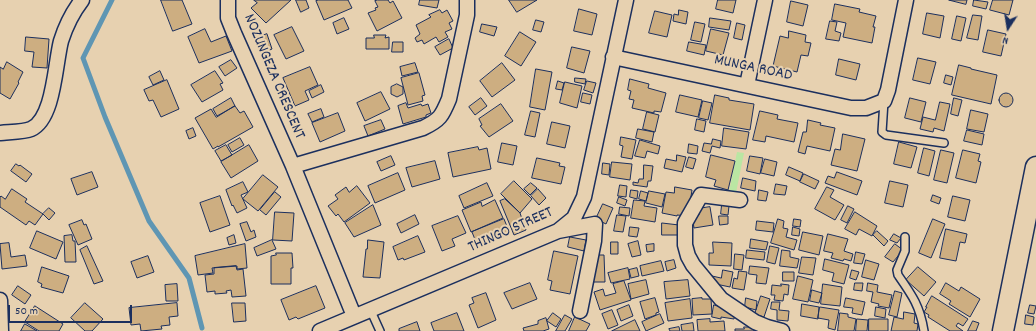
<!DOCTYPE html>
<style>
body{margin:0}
#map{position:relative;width:1036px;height:331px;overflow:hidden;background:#e7d1b0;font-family:Dekko,sans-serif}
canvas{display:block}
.north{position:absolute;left:988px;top:8px;width:40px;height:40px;-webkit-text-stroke:3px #e7d1b0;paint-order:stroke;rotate:192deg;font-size:11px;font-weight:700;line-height:16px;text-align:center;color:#1b2f5e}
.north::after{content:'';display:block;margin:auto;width:14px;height:18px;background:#1b2f5e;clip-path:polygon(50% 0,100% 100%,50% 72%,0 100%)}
.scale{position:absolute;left:8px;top:305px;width:124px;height:18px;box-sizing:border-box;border:2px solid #1b2f5e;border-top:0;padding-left:5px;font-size:12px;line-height:14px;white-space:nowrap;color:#1b2f5e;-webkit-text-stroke:3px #e7d1b0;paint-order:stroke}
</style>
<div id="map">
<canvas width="1036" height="331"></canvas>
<div class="north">N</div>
<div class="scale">50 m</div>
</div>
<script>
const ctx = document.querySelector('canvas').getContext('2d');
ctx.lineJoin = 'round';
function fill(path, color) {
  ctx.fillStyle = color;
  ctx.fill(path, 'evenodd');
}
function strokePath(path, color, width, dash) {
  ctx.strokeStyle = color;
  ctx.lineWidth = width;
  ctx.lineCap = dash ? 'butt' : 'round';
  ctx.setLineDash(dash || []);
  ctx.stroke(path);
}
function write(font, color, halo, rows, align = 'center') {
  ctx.font = font + ' Dekko,sans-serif';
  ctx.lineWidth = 4;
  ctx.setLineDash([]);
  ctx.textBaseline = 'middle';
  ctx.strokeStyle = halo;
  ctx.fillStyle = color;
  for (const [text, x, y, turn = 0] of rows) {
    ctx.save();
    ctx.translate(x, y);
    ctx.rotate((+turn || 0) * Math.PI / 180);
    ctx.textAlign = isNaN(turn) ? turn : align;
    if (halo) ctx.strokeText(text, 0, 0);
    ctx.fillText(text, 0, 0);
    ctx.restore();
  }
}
const green = new Path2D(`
 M737,152L744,153L735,198L728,197Z`);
const stream = new Path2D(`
 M112,0L83,58L105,117L149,221L189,278L202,328`);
const building = new Path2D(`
 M161,0H182L192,24L173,31Z
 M254,0H291L266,23L251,8L257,3Z
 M296,0H306L309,8L301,12Z
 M319,0H348L352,8L324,20L316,1Z
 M378,0H388L390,3L393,1L402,18L377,31L368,13L376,10L375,8L378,7L375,1Z
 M420,0H439L437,8L419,5Z
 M509,0H537L517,12Z
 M718,0H736L733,13L716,9Z
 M949,0H967L966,4Z
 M974,0L988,2L986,9L973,6Z
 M993,0H1013L1009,15L990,10Z
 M791,1L808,5L803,26L787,22Z
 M835,4L860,9L859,12L876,16L873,27H875L872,43L843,37L846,23L832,20Z
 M579,9L597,14L592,35L574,31Z
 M440,10L442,13L447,10L453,21L449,23L452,29L445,32L448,37L439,42L436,37L424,44L422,40L417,42L415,38L420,34L416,25L431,17L429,15Z
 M679,10L688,12L686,24L673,21L674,14L678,15Z
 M655,11L672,15L667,37L649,33Z
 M927,13L944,16L940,38L923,34Z
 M973,15L982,16L978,40L967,38Z
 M957,16L966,18L961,41L952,39Z
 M344,18L349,29L337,34L333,23Z
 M710,18L731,21L729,30L709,27Z
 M536,20L544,22L541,32L533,30Z
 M830,21L837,22L835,31L841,33L839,41L826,39Z
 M695,22L705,24L701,42L691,40Z
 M737,23L745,25L742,40L734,38Z
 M482,24L497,27L494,36L480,32Z
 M292,27L304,51L286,59L274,35Z
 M205,29L211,42L226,36L232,51L199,63L188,37Z
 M711,29L729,33L723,55L706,51Z
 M988,30L1006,34L1001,56L983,52Z
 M789,31L806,35L805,42L811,43L808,56L801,55L797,72L773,66L780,36L788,38Z
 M520,32L536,42L521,66L505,56Z
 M267,34L272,49L263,53L257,38Z
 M374,35H386L385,38L389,37V49H366V38H374Z
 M26,37L49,39L47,68L32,67L34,52L25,51Z
 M449,39L453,48L440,55L435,47Z
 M393,42H403V52H392Z
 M689,42L706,45L704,55L687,51Z
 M572,47L590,51L584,73L567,68Z
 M918,58L936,62L930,84L913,80Z
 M839,59L860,64L856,80L836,75Z
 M231,60L237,68L225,76L219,67Z
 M7,62L23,72L18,82L19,83L10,99L0,93V67L3,69Z
 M415,63L418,72L402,76L400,67Z
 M502,63L515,80L492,97L480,81Z
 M959,65L971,68V69L997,75L991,104L952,95Z
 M310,67L318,85L305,91L309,100L295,106L283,78Z
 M536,69L552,72L545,110L530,107Z
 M160,71L164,80L153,85L149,77Z
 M215,71L223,83L220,84L223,90L202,102L191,85Z
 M419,73L425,95L422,96L423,101L408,105L401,78Z
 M946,75L953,77L951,85L944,83Z
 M575,78L586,79L585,84L575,82Z
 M630,79L649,84L648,88L666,93L661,112L654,111V113L632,108L634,100L629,99L631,91L628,90Z
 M167,80L179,109L161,117L153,100L149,101L144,90Z
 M558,81L564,83L562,90L556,89Z
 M587,81L596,83L593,93L584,90Z
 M565,82L582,86L577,108L560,103Z
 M397,84L403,87V94L397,97L391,94V87Z
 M321,85L324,92L312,98L309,91Z
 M381,92L390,109L365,121L357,103Z
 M999 100a7 7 0 1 1 14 0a7 7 0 1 1-14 0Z
 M583,93L592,95L590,104L581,102Z
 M680,95L702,100L698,117L676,112Z
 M715,95L729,98V100L754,104L750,130L710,123Z
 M231,98L235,106L217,116L213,109Z
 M481,98L487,106L475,115L469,107Z
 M910,98L926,102L921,122L905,118Z
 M954,98L962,100L958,116L951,114Z
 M703,101L712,103L708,120L699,118Z
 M940,102L950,104L944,131L934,128L933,132L920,129L923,117L935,120Z
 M406,103L408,108L421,104L422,106L428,104L431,113L426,115V117L403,124L398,106Z
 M501,104L513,121L489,137L480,126L482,125L479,119Z
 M235,106L240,113L244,111L253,127L218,147V146L213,149L195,118L211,109L216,117Z
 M321,109L324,117L312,122L308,114Z
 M971,110L988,114L984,132L967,129Z
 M531,111L540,113L535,137L525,135Z
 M760,111L778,115L777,119L798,123L794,142L766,136L765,142L753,140Z
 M647,112L659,115L655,132L643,129Z
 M338,113L345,131L320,142L312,123Z
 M697,119L706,121L704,132L695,130Z
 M381,120L385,129L368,136L364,126Z
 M808,120L821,123L820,125L835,128L830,151L807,146L805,154L798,152L803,132H806Z
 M552,122L570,126L565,148L547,144Z
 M193,128L196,136L189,139L186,131Z
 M724,128L749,132L746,149L722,146Z
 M638,129L654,132L652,142L636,138Z
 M967,130L984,134L982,145L964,141Z
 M843,134L865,139L857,171L831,165L835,149L840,150Z
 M621,137L636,140L632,159L621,157L623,146L620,145Z
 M240,138L244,145L232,152L228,145Z
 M713,139L721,141L720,148L712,146L710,153L702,151L704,143L711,144Z
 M640,140L660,146L658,154L647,151L645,158L635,156Z
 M899,142L917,147L911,168L894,164Z
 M502,143L517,146L513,165L498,162Z
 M689,144L698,146L697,154L688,153Z
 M226,145L232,155L221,161L215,151Z
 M249,145L258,161L231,178L221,162Z
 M478,147L479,150L487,148L491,169L453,177L448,153Z
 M924,148L935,151L929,176L918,173Z
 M941,150L954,153L947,183L934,180Z
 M963,150L980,154L978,161L981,162L976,183L956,178Z
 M677,155L686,157L682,172L664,168L666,159L676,161Z
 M711,155L735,161L728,190L714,186L716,180L706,177Z
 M391,156L395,165L381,171L377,162Z
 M750,156L763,158L760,174L747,171Z
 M689,157L696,159L693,169L686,167Z
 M537,158L560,163L559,166L565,167L561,184L532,178Z
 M765,159L777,162L774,176L761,173Z
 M435,161L440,179L412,187L406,168Z
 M612,162L632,164L630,180L610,177Z
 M603,163L610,164L609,175L602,174Z
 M16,164L19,166L20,165L32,174L26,182L11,171Z
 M644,165L653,166L651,181H648L647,187L633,185V182L638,183L639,179H643Z
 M789,167L803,173L800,181L786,175Z
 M92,172L98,187L77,195L71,179Z
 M837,172L862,181L857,195L825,183L828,176L834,178Z
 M398,173L405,190L375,203L368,186Z
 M804,174L819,181L815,189L800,182Z
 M263,175L278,187L258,211L243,199Z
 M743,178L756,181L755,191L741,188Z
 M514,181L532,199L520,213L501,194Z
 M890,181L908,185L903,207L885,203Z
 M243,182L248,192L241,195L247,208L237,213L233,205L232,206L226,190Z
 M487,183L493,196L464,208L459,196Z
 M531,183L537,188L530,195L524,189Z
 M776,184L787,186L785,195L774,194Z
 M620,185L627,186L626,197L618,196Z
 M357,186L370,203L344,222L338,214L336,216L328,206L338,199L335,195L346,187L349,192Z
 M675,187L692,190L688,216L677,215V216L662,213L666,192L674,193Z
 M827,187L834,190L830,197L844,205L835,220L815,209Z
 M12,189L27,199L25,202L43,214L35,225L29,221L26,225L0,207V197L1,196L5,199Z
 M538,189L546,198L539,205L531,196Z
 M631,190L638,191L637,199L630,197Z
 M759,190L768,192L766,201L758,200Z
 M641,191L648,193L646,201L639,199Z
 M649,191L665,194L662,207L646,203Z
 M275,192L281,197L266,215L260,210Z
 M933,195L941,198L939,204L931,201Z
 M220,196L230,225L210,232L200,203Z
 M953,196L970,200L965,221L948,217Z
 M619,197L627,200L625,206L617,203Z
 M505,199L520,213L526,230L514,235L500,201Z
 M495,200L503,218L471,232L462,210L481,202L482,206Z
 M634,200L645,201L644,206L657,208L655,222L631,218Z
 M603,204L613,208L606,224L596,219Z
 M373,205L381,225L354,237L345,223Z
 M722,205L729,206L728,215L721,214Z
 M848,206L854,209L847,223L841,220Z
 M620,207L630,208L629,216L619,214Z
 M710,207L713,225L694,228L692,216L699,215L697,209Z
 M49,208L55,213L49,220L43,214Z
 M275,212L294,213L292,241L273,240Z
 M855,212L877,226L872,236L859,229L856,235L845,229Z
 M415,215L419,224L401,233L397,224Z
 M617,215L626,216L623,232L614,231Z
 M458,216L466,233L452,239L455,246L442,251L432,226Z
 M719,216H728V224L720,225Z
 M504,219L510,234L478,247L472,232Z
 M778,219L784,221L783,228L788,229L786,237L797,240L794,250L771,243Z
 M794,219L801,220L800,227L793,226Z
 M933,219L945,224L931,258L919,253Z
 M82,220L84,225L86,224L92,239L78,245L69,225Z
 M757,221L774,223L773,232L756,230Z
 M247,222L251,232L254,230L256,237L246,241L240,224Z
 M662,223L679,225V235H662Z
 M630,227L639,228L637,237L629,236Z
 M793,227L800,229L799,236L792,235Z
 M946,229L967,234L965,243L960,242L956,261L940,258Z
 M37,231L63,242L56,259L30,248Z
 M877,231L888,241L884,246L873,235Z
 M803,232L823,236L819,255L799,250Z
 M828,234L848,239L844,251L853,254L851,261L844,259L843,261L831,258L833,253L824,251Z
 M894,234L901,238L897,243L890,240Z
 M72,235L73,241H75L76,262H65L64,236Z
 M234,235L236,243L229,245L227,238Z
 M418,236L425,252L404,260L403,258L398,260L393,247Z
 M570,237L586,240L584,251L568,247Z
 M751,239L768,242L766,250L750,248Z
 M272,240L276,249L257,256L254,248Z
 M368,240L384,242L380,278L363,277L366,249H367Z
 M638,241L641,255L632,257L628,244Z
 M611,242H618V254H611Z
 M713,242L732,243L731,266L709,265V253H713Z
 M9,243L11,257L25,255L27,266L2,269L0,244Z
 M245,244L247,268L237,269V266L212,268L213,273L198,275L195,256Z
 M654,244V251L647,252L646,245Z
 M895,244L903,250L893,262L885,257Z
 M87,246L103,281L94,284L80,250Z
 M770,246L779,248L775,264L767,262Z
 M747,250L765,252L764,260L746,258Z
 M782,250L790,251V257L799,259L797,268L780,266Z
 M554,251L578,256L570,294L550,290L552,281L548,280Z
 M856,252L865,254L862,264L854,263Z
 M276,253H292L293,268H291V284H271V256L276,255Z
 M735,254L744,255L742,270L734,269Z
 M595,255H604L605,282H593Z
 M148,256L154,272L137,278L131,262Z
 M802,257L816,258L813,275L799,273Z
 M825,259L849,265L844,284L832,281L834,273L823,270Z
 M674,260L676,268L667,271L665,262Z
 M866,260L879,264L874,280L862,277Z
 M661,261L664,271L642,276L640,266Z
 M236,266L237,270L243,269L246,296L232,297L231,290L226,291L227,293L215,294V291L207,292L205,275L214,274V268Z
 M750,266L769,268L766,284L756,283L757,275L749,274Z
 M42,267L69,276L63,293L41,287L42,284L38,282Z
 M918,267L936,282L924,296L906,280Z
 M628,268L630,279L611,283L608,273Z
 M637,268L639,276L631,278L629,270Z
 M723,270L733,272L730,287L711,283L712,276L721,278Z
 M852,270L859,272L856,280L850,278Z
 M739,271L747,272L744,290L732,288L734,278L737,279Z
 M783,272H794V281H783Z
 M798,276L813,280L808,302L793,299Z
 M646,280L649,294L631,299L628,284Z
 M688,280L690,296L666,299L664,282Z
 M624,281L631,300L600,310L594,292L603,289L605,296L616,293L613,284Z
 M530,283L537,299L512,309L504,293Z
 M855,283H863L862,291L854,290Z
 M868,283L878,285L877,292L892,295L889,308L878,306L879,304L871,302L873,292L867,291Z
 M946,283L959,291L961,287L980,299L970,317L949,304L951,301L940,294Z
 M177,284L178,301H166L165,285Z
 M781,284L789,285L788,295L784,294L783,301L774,300L775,295H771L772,285L781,286Z
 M823,284L842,287L840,306L821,304Z
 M18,286L31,295L25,304L12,295Z
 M316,286L325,308L298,319L296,317L289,320L281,300Z
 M812,290L822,293L819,303L810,301Z
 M895,291L902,293L897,317L889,315Z
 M486,293L496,320L478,328L469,305L474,303L472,298Z
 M761,296L770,299L764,317L755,314Z
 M932,296L968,319L963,326L958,323L956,326L963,331H950L928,317L929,315L924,312L927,307H926Z
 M655,298L659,312L656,313V315L645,319L640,302Z
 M702,298V299H711L712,314L693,315L692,299Z
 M746,298L757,301L756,310L745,307Z
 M846,298L865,302L862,315L852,313L853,308L844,307Z
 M690,299L692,318L668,321L665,303Z
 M772,302H780L779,310L789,311L788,321L777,320V310L771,309Z
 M85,303L103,319L92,331H85L71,318Z
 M177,303L178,316L169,317L170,325L161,326L162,329L141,331L140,324L131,325L129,308Z
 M232,303H245L246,321L234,322Z
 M802,304L819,307L818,319L801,316Z
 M629,305L633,316L621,321L617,310Z
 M714,305L736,311L734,319L721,317V319L712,317Z
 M1030,305L1036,306L1034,314L1028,313Z
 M35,306L63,324L59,331H39L25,322Z
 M820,307L839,310L835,330L828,328L829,320L818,318Z
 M876,307L886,309L885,318L875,316Z
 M612,310L618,325L608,329L602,314Z
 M904,312L915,314L914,323L918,324L917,331H891L894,317L903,319Z
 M457,313L464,331H434L431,323Z
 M553,313L561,319L556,327L547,321Z
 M840,313L848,314V317L856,319L854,331H838Z
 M660,314L664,323L646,331L642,322Z
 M565,315L572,319L565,331H556Z
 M1026,315L1034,317L1033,325L1025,324Z
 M575,317L590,324L586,331H569Z
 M546,318L549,329L543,331H524L523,328L538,324V321Z
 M710,319V322L724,321L725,331H698L697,320Z
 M857,319L868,320L867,331H856Z
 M869,319H888V331H869Z
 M635,320L640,331H612Z
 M973,321L979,323L976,331H968Z
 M417,322L420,331H399V329Z
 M693,323L694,331H682L681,325Z
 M25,324L37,331H21Z
 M679,327L680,331H670L669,329Z
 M744,327H754V331H735V329H744Z`);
const lane = new Path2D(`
 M884,101L882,132L886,135L944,143
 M905,237V251L897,270L898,275C912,295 920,306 924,331
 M370,309L380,331`);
const street = new Path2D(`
 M228,0V18L234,33L293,166L354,316
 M613,57L851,108H866L884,101L888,90L906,0
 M747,85L765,0
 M0,133C8,132 24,132 31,129C54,119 55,64 61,41C66,25 72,13 82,0
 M293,166L423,128C440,120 442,116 449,99L467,15V0
 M740,200L701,195L685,223V245L688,256L693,265L721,299L755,322L767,327L782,331
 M558,231L595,224L594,241L580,311
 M0,300L1,331
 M320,331L558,231L574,218L584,197L626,0`);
const secondary = new Path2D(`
 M1003,331L1036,167`);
const streetNames = [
 ["MUNGA ROAD",753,69,12],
 ["NOZUNGEZA CRESCENT",273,77,67],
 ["THINGO STREET",511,231,-24]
];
fill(green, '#bae6a3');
strokePath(stream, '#5f96b3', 5);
fill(building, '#cdae81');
strokePath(building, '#1b2f5e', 1);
strokePath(lane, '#1b2f5e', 10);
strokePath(street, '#1b2f5e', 17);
strokePath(secondary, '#1b2f5e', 23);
strokePath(lane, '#e7d1b0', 7);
strokePath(street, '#e7d1b0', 14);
strokePath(secondary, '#e7d1b0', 20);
write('16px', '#1b2f5e', '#e7d1b0', streetNames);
</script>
